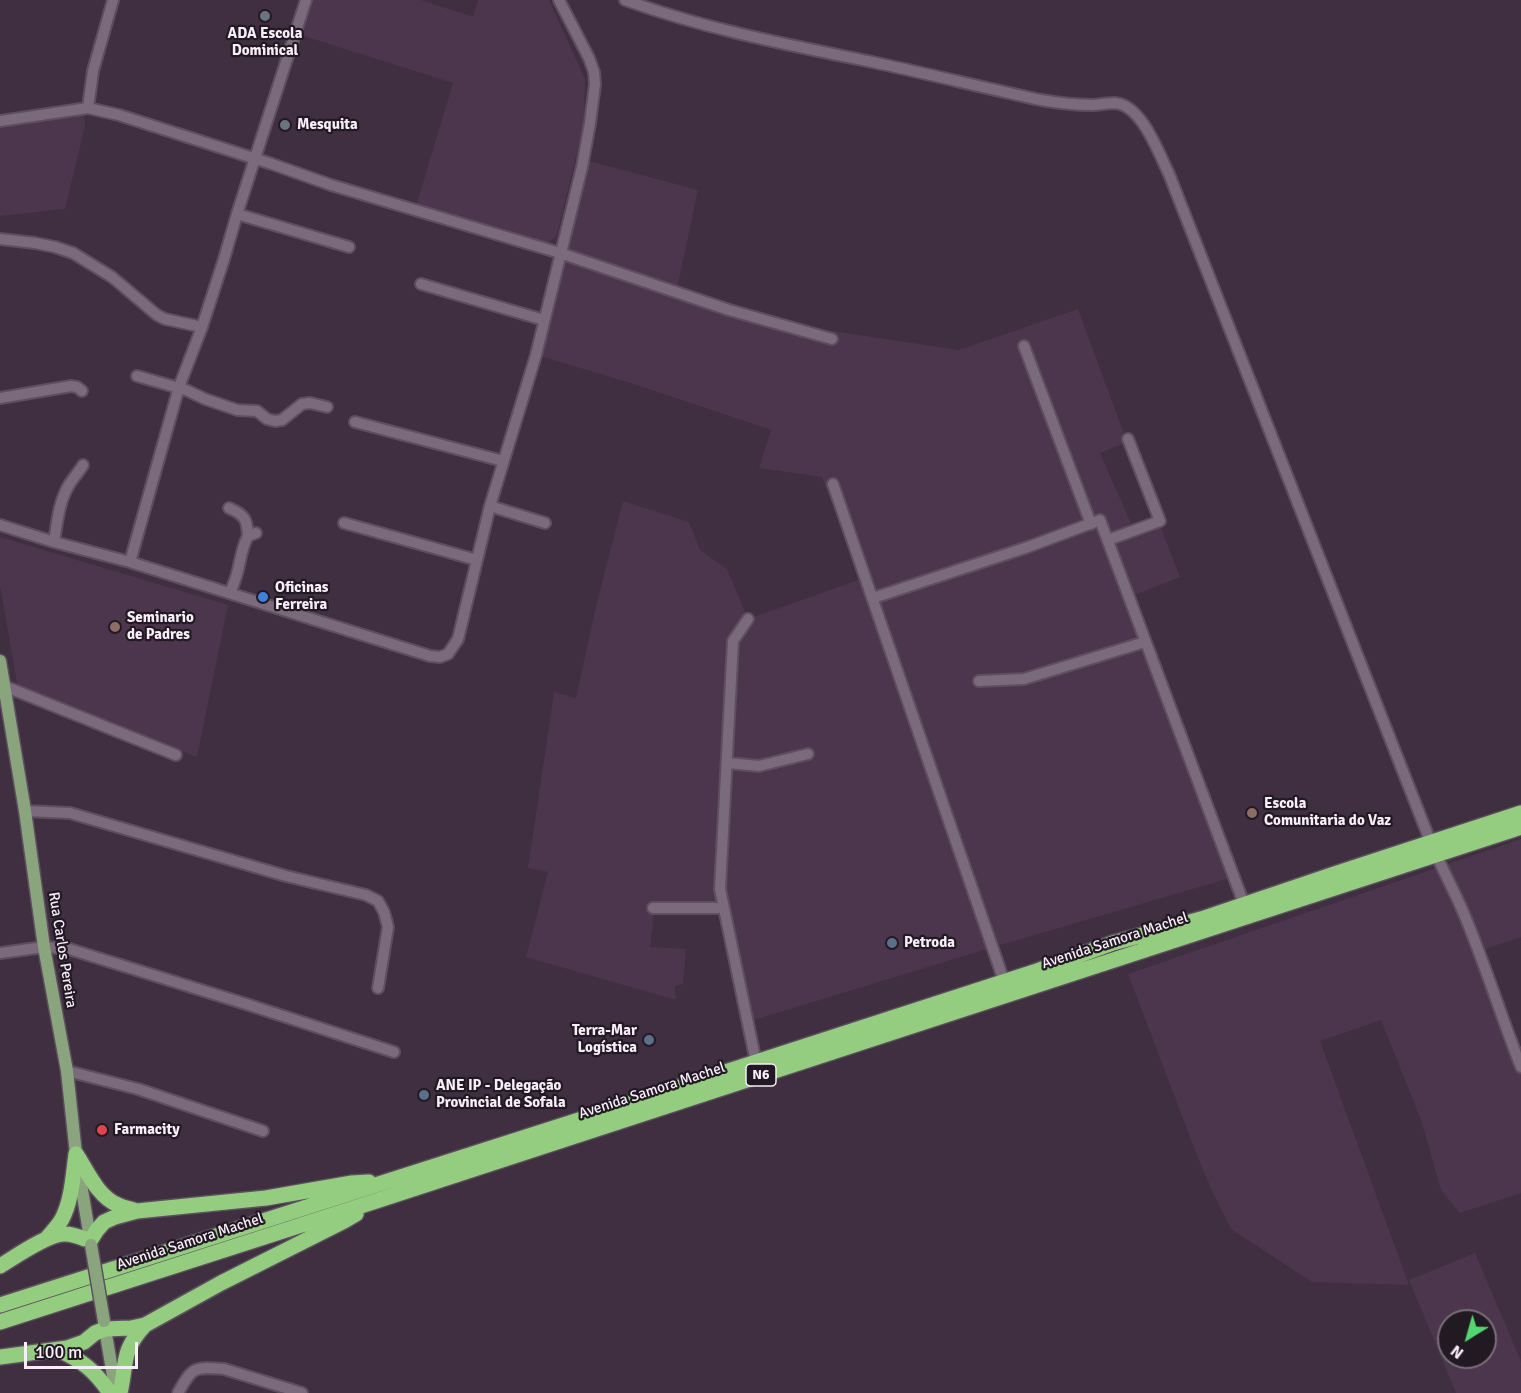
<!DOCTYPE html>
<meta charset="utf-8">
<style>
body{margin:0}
#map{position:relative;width:1521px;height:1393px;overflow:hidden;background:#3f2f41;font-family:Signika,sans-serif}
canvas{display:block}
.north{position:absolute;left:1437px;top:1309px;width:60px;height:60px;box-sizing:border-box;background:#221a22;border:2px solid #786e78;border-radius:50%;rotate:217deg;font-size:16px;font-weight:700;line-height:24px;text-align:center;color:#f8edf9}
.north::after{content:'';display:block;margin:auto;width:21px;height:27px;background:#53d672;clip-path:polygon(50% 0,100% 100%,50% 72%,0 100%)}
.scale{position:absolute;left:24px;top:1342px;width:114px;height:27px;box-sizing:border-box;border:3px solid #f8edf9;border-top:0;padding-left:8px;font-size:18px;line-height:21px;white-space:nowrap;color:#f8edf9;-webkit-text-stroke:4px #221a22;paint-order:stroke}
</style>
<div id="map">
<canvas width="1521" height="1393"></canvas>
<div class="north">N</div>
<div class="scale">100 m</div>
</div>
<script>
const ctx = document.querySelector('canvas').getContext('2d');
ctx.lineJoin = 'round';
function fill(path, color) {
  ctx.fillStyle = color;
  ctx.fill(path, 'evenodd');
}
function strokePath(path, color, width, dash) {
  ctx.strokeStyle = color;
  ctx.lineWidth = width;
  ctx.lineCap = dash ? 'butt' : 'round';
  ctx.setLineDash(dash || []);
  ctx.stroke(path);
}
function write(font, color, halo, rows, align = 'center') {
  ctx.font = font + ' Signika,sans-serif';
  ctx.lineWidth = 4.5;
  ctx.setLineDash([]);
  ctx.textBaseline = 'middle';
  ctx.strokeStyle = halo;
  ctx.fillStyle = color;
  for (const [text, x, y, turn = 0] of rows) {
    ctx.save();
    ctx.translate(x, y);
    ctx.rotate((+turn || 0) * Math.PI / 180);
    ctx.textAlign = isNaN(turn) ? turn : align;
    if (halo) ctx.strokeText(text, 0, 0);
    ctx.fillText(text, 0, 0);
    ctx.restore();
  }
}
const built = new Path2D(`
 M302,0H421L473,17L478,0H549L585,79L584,123L557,235L546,244L416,206L453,83L291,32Z
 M84,113L85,126L65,209L0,216V125Z
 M589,161L698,190L677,289L805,327L959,350L1078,309L1127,442L1100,453L1134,530L1159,523L1180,577L1127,598L1230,878L987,949L754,1020L727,906L655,904L650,947L686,949L683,984L675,986L676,1000L526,957L548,872L528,868L554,692L576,698L596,606L623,501L689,522L700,550L727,569L748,619L861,579L822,477L759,468L771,430L637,385L540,356L566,246Z
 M0,537L228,605L197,757L18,688L0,586Z
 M1521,839V937L1476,952L1521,1067V1193L1460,1213L1441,1190L1421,1120L1381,1020L1320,1041L1409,1285L1312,1282L1231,1229L1212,1191L1198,1158L1128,974Z
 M1475,1253L1521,1361V1393H1456L1409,1280ZM1449,1321H1485V1357H1449Z`);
const minor = new Path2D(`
 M625,0C705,29 789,45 872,62C929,74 985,88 1041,100C1058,103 1075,105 1092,105C1099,105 1107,103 1115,103C1142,105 1159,154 1169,174L1431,843C1441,867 1454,890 1464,914C1485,964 1501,1016 1521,1067
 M88,108L93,71L113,0
 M0,121L88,108L119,115L272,164L331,185L560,253L729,310L832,339
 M237,214L349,247
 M0,239L35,243L55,247L73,253L112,277L157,315L165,319L202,327
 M421,284L544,320
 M1024,346L1091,524
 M137,376L186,390L205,399L237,410L257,411L267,419L275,421L282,420L302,404L310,403L327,407
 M0,398L71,386L77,387L82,391
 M355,422L503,461
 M833,484L1004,981
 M490,506L545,523
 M229,508C245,515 247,519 248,536
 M344,523L477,560
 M0,525L54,542L130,562L430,656L440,657L448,654L458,639L490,506L536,355L582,167L590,123L595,84L594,72L589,58L559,0
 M1108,540L1160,521L1128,439
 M54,542C57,523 59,501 69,485C73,478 79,472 83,465
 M130,562L179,387L202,327L224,259L237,214L306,0
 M230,593C233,586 236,578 238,570C241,557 242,547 248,536L256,533
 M873,598L1028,547L1100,520L1244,904
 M748,619L733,641L720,889L756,1062
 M979,681L1024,679L1145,642
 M4,686L176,755
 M727,763L759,766L808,754
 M25,811L70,813L286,876L366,895L378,901L384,912L388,927L378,988
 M653,908H723
 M0,953L44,947L69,949L246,1004L394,1052
 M67,1071L138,1089L263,1131
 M178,1393C193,1366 194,1367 224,1369L302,1393`);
const major = new Path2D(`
 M0,661L25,811L44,947L67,1071L76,1154L91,1244
 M104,1323L116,1393`);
const highway = new Path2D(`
 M76,1154C88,1172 97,1196 118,1205C124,1208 131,1209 137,1211
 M47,1238C52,1232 58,1226 62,1219C72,1200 73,1175 76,1154
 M0,1266C15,1257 46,1235 63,1234C73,1233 82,1238 90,1241L97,1230L104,1222L115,1217L137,1211L266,1198L352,1183L369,1182
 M0,1305L626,1105L688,1084L1034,972L1113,943L1201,919L1337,873L1521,813
 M0,1322L376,1201L1521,827
 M58,1350C82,1360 95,1371 110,1393
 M0,1357L67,1348L84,1342L95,1333L105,1329L131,1328L145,1325L221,1283L344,1221L356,1214
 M120,1393C127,1362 121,1351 145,1325`);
const majorBridge = new Path2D(`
 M91,1245L104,1321`);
const markers = [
 [265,16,6,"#6b7280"],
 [285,125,6,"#6b7280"],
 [263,597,6,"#3f7fe0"],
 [115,627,6,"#8d6e63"],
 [1252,813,6,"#8d6e63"],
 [892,943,6,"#5c6f8a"],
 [649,1040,6,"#5c6f8a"],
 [424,1095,6,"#5c6f8a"],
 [102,1130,6,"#e0444e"]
];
const shields = [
 [761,1075,30]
];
const shieldNames = [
 ["N6",761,1075]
];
const poiNames = [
 ["ADA Escola",265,34,"center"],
 ["Dominical",265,51,"center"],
 ["Mesquita",297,125],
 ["Oficinas",275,588],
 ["Ferreira",275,605],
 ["Seminario",127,618],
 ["de Padres",127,635],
 ["Escola",1264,804],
 ["Comunitaria do Vaz",1264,821],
 ["Petroda",904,943],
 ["Terra-Mar",637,1031,"right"],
 ["Logística",637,1048,"right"],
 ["ANE IP - Delegação",436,1086],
 ["Provincial de Sofala",436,1103],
 ["Farmacity",114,1130]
];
const streetNames = [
 ["Avenida Samora Machel",1115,941,-18],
 ["Rua Carlos Pereira",62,950,81],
 ["Avenida Samora Machel",652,1091,-18],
 ["Avenida Samora Machel",190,1242,-18]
];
fill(built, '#4b364d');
strokePath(minor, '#5d4f5e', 14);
strokePath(major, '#5d4f5e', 15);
strokePath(highway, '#5d4f5e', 18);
strokePath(minor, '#7b697c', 10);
strokePath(major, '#8aa57e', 12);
strokePath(highway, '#94cd7f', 15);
strokePath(majorBridge, '#5d4f5e', 15, []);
strokePath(majorBridge, '#8aa57e', 12);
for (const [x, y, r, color] of markers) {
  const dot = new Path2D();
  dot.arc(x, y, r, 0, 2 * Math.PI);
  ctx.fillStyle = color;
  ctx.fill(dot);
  strokePath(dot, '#221a22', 2);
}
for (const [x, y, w] of shields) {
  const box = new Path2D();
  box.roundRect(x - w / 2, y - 11, w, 22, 4.5);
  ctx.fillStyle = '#221a22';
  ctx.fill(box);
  strokePath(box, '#f8edf9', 1.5);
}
write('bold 14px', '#f8edf9', null, shieldNames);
write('bold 15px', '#f8edf9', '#221a22', poiNames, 'left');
write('15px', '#f8edf9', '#221a22', streetNames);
</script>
